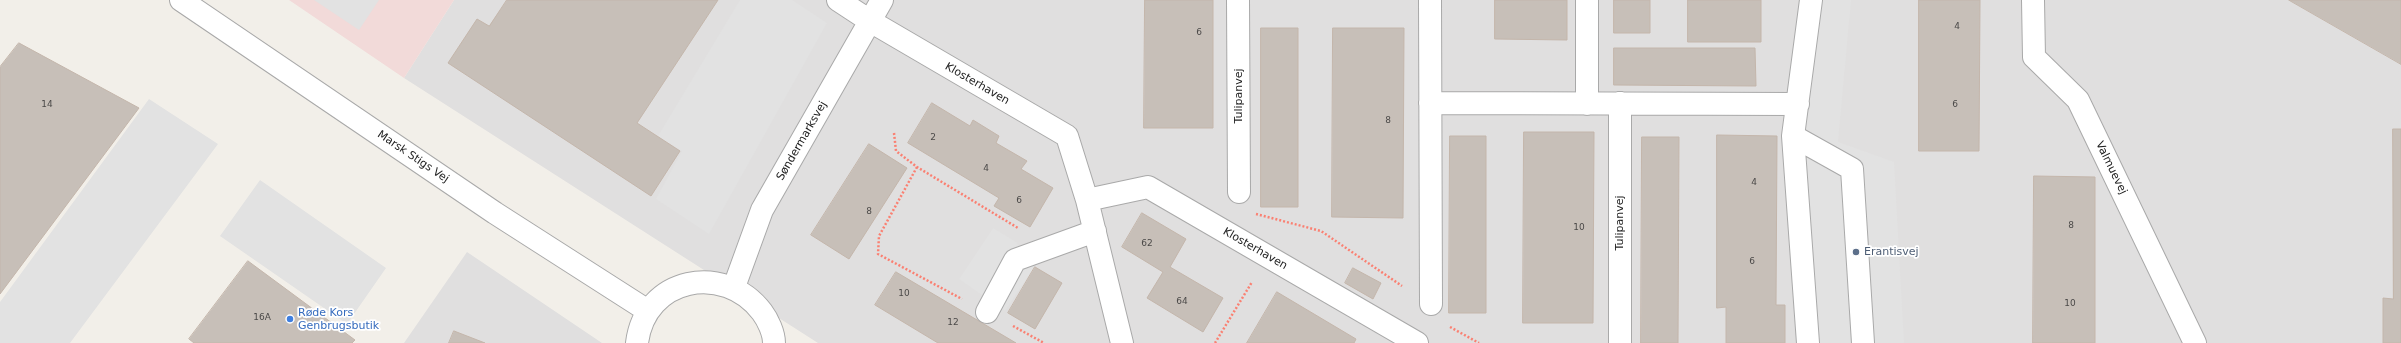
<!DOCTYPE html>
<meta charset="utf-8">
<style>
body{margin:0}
canvas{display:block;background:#f2efe9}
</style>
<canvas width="2401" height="343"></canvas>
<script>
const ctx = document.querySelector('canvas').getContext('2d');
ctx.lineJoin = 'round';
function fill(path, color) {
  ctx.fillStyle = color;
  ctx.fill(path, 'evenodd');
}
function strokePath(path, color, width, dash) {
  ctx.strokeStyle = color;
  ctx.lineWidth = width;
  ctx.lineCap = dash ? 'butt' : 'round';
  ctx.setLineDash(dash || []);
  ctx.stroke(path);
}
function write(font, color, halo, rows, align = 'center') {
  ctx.font = font + ' "DejaVu Sans",sans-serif';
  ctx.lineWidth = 3.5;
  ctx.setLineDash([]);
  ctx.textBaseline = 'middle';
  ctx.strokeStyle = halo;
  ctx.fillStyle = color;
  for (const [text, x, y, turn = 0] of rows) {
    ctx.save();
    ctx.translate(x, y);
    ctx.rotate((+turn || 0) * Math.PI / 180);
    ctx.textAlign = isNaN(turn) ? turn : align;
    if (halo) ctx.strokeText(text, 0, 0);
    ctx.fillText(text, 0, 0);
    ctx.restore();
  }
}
const residential = new Path2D(`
 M454,0H2401V343H818L404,78Z
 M467,252L602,343H404Z`);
const commercial = new Path2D(`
 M289,0H454L404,78Z`);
const parking = new Path2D(`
 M314,0H379L359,30Z
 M740,0H792L827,23L709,234L656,199L682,151L658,136Z
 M1820,0H1851L1838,142L1894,162L1904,343H1819L1803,131Z
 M149,99L218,144L70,343H0V302Z
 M260,180L386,268L347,324L220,236Z
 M993,228L1016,242L1035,266L1005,311L959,279Z`);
const building = new Path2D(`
 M507,0H718L637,123L680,151L651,196L448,63L477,19L489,26Z
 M1145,0H1213V128H1144Z
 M1495,0H1567V40L1495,39Z
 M1614,0H1650V33H1614Z
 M1688,0H1761V42H1688Z
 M1919,0H1980L1979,151H1919Z
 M2289,0H2401V64Z
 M1261,28H1298V207H1261Z
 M1333,28H1404L1403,218L1332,217Z
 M19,43L139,108L0,294V67Z
 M1614,48H1755L1756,86L1614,85Z
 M932,103L970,126L973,120L999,136L996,143L1027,161L1021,169L1053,188L1030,227L994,206L999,198L908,143Z
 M2393,129H2401V343H2383V298L2393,299Z
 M1524,132H1594L1593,323H1523Z
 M1717,135L1777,136L1776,305H1785V343H1726V307L1717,308Z
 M1450,136H1486V313H1449Z
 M1642,137H1679L1678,343H1641Z
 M869,144L907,168L849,259L811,235Z
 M2034,176L2095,177V343H2033Z
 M1142,213L1186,239L1170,267L1223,298L1203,332L1147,298L1163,272L1122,247Z
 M248,261L355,340L352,343H194L189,339Z
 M1035,267L1062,283L1035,329L1008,313Z
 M1353,268L1381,283L1373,299L1345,283Z
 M896,272L1016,343H938L875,305Z
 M1277,292L1356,339L1354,343H1247Z
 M454,331L485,343H449Z`);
const path = new Path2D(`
 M894,133L896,151L917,167L1018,228
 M917,167L879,236L878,254L962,299
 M1256,214L1321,231L1402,286
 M1013,326L1044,343
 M1450,327L1479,343
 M1215,343L1252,282`);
const minor = new Path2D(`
 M181,0L495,213L648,311
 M838,0L870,21L1067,136L1087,200L1122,343
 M1238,0L1239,192
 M1430,0L1431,304
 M2033,0L2034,57L2078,100L2195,343
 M1430,103L1798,104
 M1587,104V0
 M1793,136L1852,169L1863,343
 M1087,200L1148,187L1417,343
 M734,287L762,210L882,0
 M987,312L1015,260L1095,231
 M637,343C645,277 724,262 762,312C768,320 774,333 774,343
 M1620,343V103
 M1808,343L1793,136L1811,0`);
const markers = [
 [1856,252,4,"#5c6f8a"],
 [290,319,4,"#3f7fe0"]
];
const numberNames = [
 ["4",1957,27],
 ["6",1199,33],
 ["14",47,105],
 ["6",1955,105],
 ["8",1388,121],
 ["2",933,138],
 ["4",986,169],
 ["4",1754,183],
 ["6",1019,201],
 ["8",869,212],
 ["8",2071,226],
 ["10",1579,228],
 ["62",1147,244],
 ["6",1752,262],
 ["10",904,294],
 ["64",1182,302],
 ["10",2070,304],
 ["16A",262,318],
 ["12",953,323]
];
const streetNames = [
 ["Klosterhaven",977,84,30],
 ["Tulipanvej",1239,96,-90],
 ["Søndermarksvej",802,141,-60],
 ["Marsk Stigs Vej",413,157,34],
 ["Valmuevej",2111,168,64],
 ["Tulipanvej",1620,223,-90],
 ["Klosterhaven",1255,249,30]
];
const serviceNames = [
 ["Erantisvej",1864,252]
];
const shopNames = [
 ["Røde Kors",298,313],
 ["Genbrugsbutik",298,326]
];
fill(residential, '#e0dfdf');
fill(commercial, '#f2dad9');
fill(parking, '#e2e2e2');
fill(building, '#c7bfb8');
strokePath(building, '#c4b6ab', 1);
strokePath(minor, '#a9a9a9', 24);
strokePath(path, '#fa8072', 2.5, [2, 2]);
strokePath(minor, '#fff', 22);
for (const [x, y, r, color] of markers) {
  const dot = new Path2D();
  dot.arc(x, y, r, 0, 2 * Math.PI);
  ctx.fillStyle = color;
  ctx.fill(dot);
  strokePath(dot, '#fff', 1.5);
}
write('9px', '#4b4948', null, numberNames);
write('11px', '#222', '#fff', streetNames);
write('11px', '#4e5e75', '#fff', serviceNames, 'left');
write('11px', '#366cbe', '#fff', shopNames, 'left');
</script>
